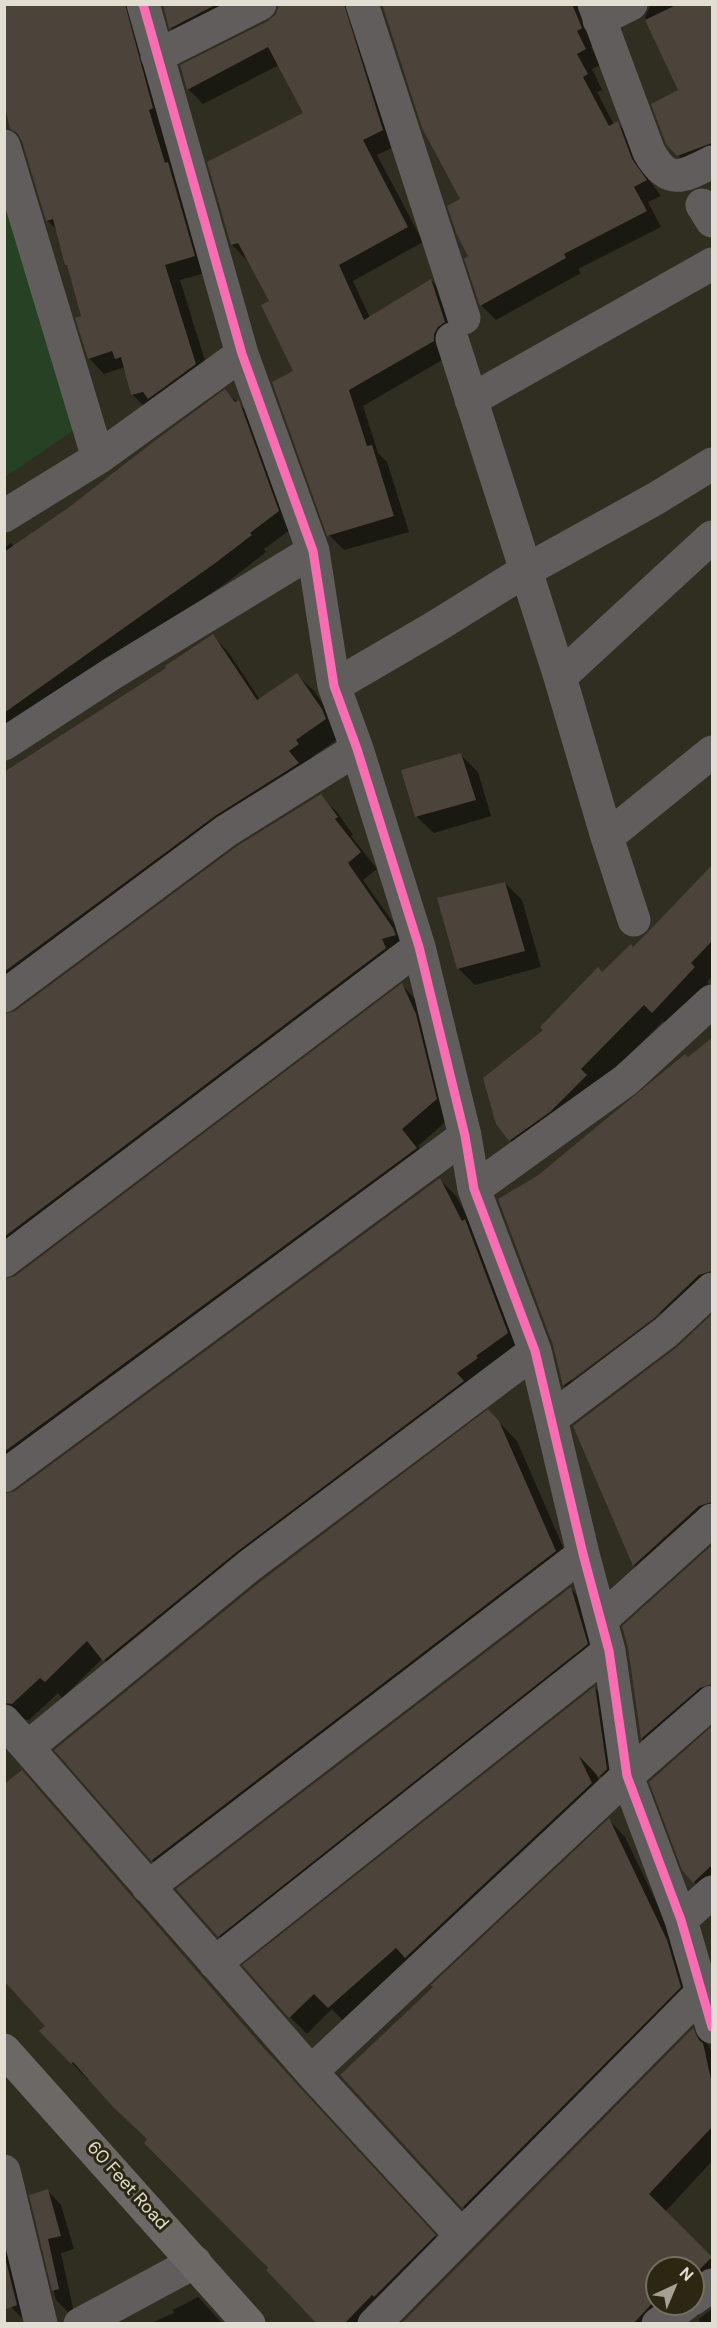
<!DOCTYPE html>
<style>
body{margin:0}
#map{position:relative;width:717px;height:2328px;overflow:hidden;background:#302d21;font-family:"DM Sans",sans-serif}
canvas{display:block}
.frame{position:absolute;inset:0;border:6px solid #e2ded1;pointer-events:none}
.north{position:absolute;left:645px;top:2256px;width:60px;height:60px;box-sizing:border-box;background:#2c2712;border:2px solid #75705e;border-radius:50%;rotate:44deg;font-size:16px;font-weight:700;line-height:24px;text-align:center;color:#e2ded1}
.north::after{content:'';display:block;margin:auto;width:21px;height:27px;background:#a4a093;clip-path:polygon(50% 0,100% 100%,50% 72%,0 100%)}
</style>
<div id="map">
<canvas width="717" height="2328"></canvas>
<div class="frame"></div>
<div class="north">N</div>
</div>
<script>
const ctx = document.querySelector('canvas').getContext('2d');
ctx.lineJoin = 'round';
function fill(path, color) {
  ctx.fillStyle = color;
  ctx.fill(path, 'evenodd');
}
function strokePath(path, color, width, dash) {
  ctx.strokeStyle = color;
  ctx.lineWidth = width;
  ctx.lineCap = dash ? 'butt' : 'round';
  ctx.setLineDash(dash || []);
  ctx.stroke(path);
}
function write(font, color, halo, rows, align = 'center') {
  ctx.font = font + ' "DM Sans",sans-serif';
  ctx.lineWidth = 6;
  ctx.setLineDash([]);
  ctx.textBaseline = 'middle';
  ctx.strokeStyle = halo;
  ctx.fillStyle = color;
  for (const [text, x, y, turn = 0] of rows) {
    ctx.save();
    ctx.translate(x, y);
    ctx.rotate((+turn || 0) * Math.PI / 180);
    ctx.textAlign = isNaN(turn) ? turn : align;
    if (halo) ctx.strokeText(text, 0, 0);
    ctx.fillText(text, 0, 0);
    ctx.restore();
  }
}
const green = new Path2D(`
 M4,180L77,428L5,477H4Z`);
const shadow = new Path2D(`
 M4,4H147L209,272L180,280L211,380L147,409L132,394L125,367L104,374L89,358L83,317L57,230L47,220L23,140L11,128Z
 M164,4H262L186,43L171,28Z
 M280,4H366L398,145L377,155L423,242L353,281L370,318L431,280L446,296L460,337L449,356L363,406L378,453L387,462L409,532L344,550L329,535L295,372L271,302L247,260L232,245L209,163L305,113L279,65L203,104L188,89L277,16Z
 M383,4H599L597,44L591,47L600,65L592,69L602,90L597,92L614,125L617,123L633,138L646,176L661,196L648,202L661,227L578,269L581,273L496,320L481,305L470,257L462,200Z
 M651,4H712V163L694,171L678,155L680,91L645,17Z
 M225,391L254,418L294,527L264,549L266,552L230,580L4,740V548L11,543L14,547L102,485Z
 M213,636L229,653L260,700L297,675L314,691L339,727L342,736L312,757L315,761L4,1000V773L168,669Z
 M461,755L478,772L491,816L434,833L417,817L403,771Z
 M320,796L337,812L353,835L351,836L377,869L363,880L410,946L4,1269V1050Z
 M712,869V976L707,982L711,986L666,1024L663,1021L528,1157L510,1140L545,1030L602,974L649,934Z
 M505,883L522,900L541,967L475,985L458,968Z
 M402,985L418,1002L452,1116L418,1146L432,1165L4,1484V1281L16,1277Z
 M712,1040V1294L580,1402L564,1386L554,1344L538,1177ZM659,1312L661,1314L572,1381V1377Z
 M440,1180L456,1196L473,1228L524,1350L121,1677L103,1658L62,1698L58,1693L29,1720L18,1719L4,1729V1496L16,1492Z
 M712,1316V1525L650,1581L634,1565L575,1426L680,1347Z
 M488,1411L517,1441L573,1570L171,1878L152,1860Z
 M712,1547V1707L658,1754L642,1739L629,1648L624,1627Z
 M571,1589L586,1604L602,1659L234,1951L219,1936Z
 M595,1688L611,1704L617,1792L594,1770L608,1800L346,2024L332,2009L307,2034L290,2017Z
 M712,1728V1896L711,1898L694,1882L651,1782Z
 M22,1772L277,2064L451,2253L381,2324H319L149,2139L90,2078L88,2080L72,2063L47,2026L8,1983H4V1786Z
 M609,1820L625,1837L683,1958L697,2004L479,2224L342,2075Z
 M693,2030L709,2046L712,2053V2161L665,2212L712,2259V2288L693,2304V2268H657V2304H670L665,2324H403Z
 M48,2191L61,2205L74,2249L61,2253L74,2313L70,2314L56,2300L31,2196Z
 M4,2198L28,2324L4,2300Z
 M198,2297L223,2324H149L174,2313L173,2310Z
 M712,2309V2324H700L699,2319Z`);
const building = new Path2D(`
 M4,4H125L153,108L149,110L165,163L168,162L195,256L165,265L196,364L148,399L143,392L131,395L121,357L115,359L112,351L88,359L75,318L81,316L67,265H65L53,219L46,221L22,141L17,133L10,129L4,103Z
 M163,4H217L169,29Z
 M279,4H344L383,130L363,140L408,227L339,265L364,320L431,279L445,322L438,327L434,334V341L349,390L367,446L372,445L394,516L327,536L272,382L293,371L261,305L269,301L238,243L231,245L207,162L303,113L268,47L187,90L180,65L268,21L276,14Z
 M382,4H572L582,28L577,31L586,49L577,54L588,74L583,77L609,126L618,121L632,159L647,180L634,187L647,211L564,254L566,258L480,306L464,259L468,256L457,235L447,206L460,199L422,128Z
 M678,4H712V143L677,156L666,144L651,104L678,90L645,20Z
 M225,389L235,402L239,400L279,511L250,533L252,535L214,564L4,713V552L68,508L157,439Z
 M213,634L257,700L297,673L322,709L326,719L296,740L299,744L289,751L299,763L215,816L4,972V772L166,668L165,666Z
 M461,753L476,800L415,817L401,770Z
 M321,794L338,817L335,819L361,852L348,863L393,928L396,935L382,939L386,948L4,1237V1014L15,1011L237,846Z
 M712,865V941L691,963L695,967L652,1013L644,1005L581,1069L587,1075L550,1112L509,1141L496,1124L483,1078L543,1030L540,1027L598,967L602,972L631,944L633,947L647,933Z
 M505,882L525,951L457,969L437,898Z
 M402,983L416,1014L437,1099L402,1129L417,1148L4,1452V1279L15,1276Z
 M712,1038V1271L699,1275L654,1318L563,1386L553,1345L498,1199L537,1176L685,1054L688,1057Z
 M440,1178L462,1221L465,1219L508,1333L476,1356L478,1358L457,1373L464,1381L238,1551L103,1661L87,1641L45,1682L40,1678L12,1704L4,1703V1494L15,1491Z
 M712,1314V1502L699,1506L633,1566L573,1426L677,1347Z
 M488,1409L499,1421L556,1551L151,1861L54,1750L261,1581Z
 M712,1545V1684L700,1688L641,1739L628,1648L622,1626Z
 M571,1587L588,1644L218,1937L176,1889Z
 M595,1686L607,1769L599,1777L579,1756L592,1783L405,1958L396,1948L328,2008L314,1994L289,2018L242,1965Z
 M712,1726V1865L693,1883L682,1870L649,1782Z
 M22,1770L261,2045L436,2235L374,2297L372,2295L344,2324H317L266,2270L268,2268L144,2143L147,2139L113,2107L73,2062L71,2064L39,2031L45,2026L4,1981V1784Z
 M609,1818L667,1940L681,1987L462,2208L340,2075L433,1987L431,1985Z
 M693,2028L699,2040L703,2043L712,2084V2127L649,2194L712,2257L693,2276V2268H657V2298L633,2324H401Z
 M48,2189L61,2236L48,2239L59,2289L52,2291L29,2195Z
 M4,2253L17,2305L4,2310Z`);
const minor = new Path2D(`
 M143,4L242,354L313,551L334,686L357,749L419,947L465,1136L474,1189L535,1351L583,1554L609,1651L627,1776L681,1920L712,2027
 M362,4L464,318
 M594,4L649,152C668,186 683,177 712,162
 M599,20L631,4
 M157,56L260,4
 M4,146L98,458
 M702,205L712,221
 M452,339L560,677L607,837L712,752
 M471,400L712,264
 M4,516L98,458L242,354
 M560,677L712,537
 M334,686L435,627L525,571L655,499L712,464
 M4,744L113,673L313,551
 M607,837L634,920
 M4,996L226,831L357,749
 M474,1189L626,1080L712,1001
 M4,1261L419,947
 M552,1418L666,1332L712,1289
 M4,1476L465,1136
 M601,1620L712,1520
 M4,1721L311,2072L627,1776L712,1702
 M28,1747L249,1566L535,1351
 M148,1887L583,1554
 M681,1920L712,1892
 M215,1963L609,1651
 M311,2072L461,2235
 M4,2171L41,2324
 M693,2299L712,2285
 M80,2324L195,2262
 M374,2324L702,1992
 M658,2324L685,2304`);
const secondary = new Path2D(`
 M4,2050L249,2324`);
const cycleway = new Path2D(`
 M143,4L242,354L313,551L334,686L357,749L419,947L465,1136L474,1189L535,1351L583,1554L609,1651L627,1776L681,1920L712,2027`);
const streetNames = [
 ["60 Feet Road",127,2186,48]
];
fill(green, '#274125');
fill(shadow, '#0007');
fill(building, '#4c433a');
strokePath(minor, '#615d5c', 33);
strokePath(secondary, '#6c6866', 33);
strokePath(cycleway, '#f96db3', 9);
write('18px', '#e2ded1', '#2c2712', streetNames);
</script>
